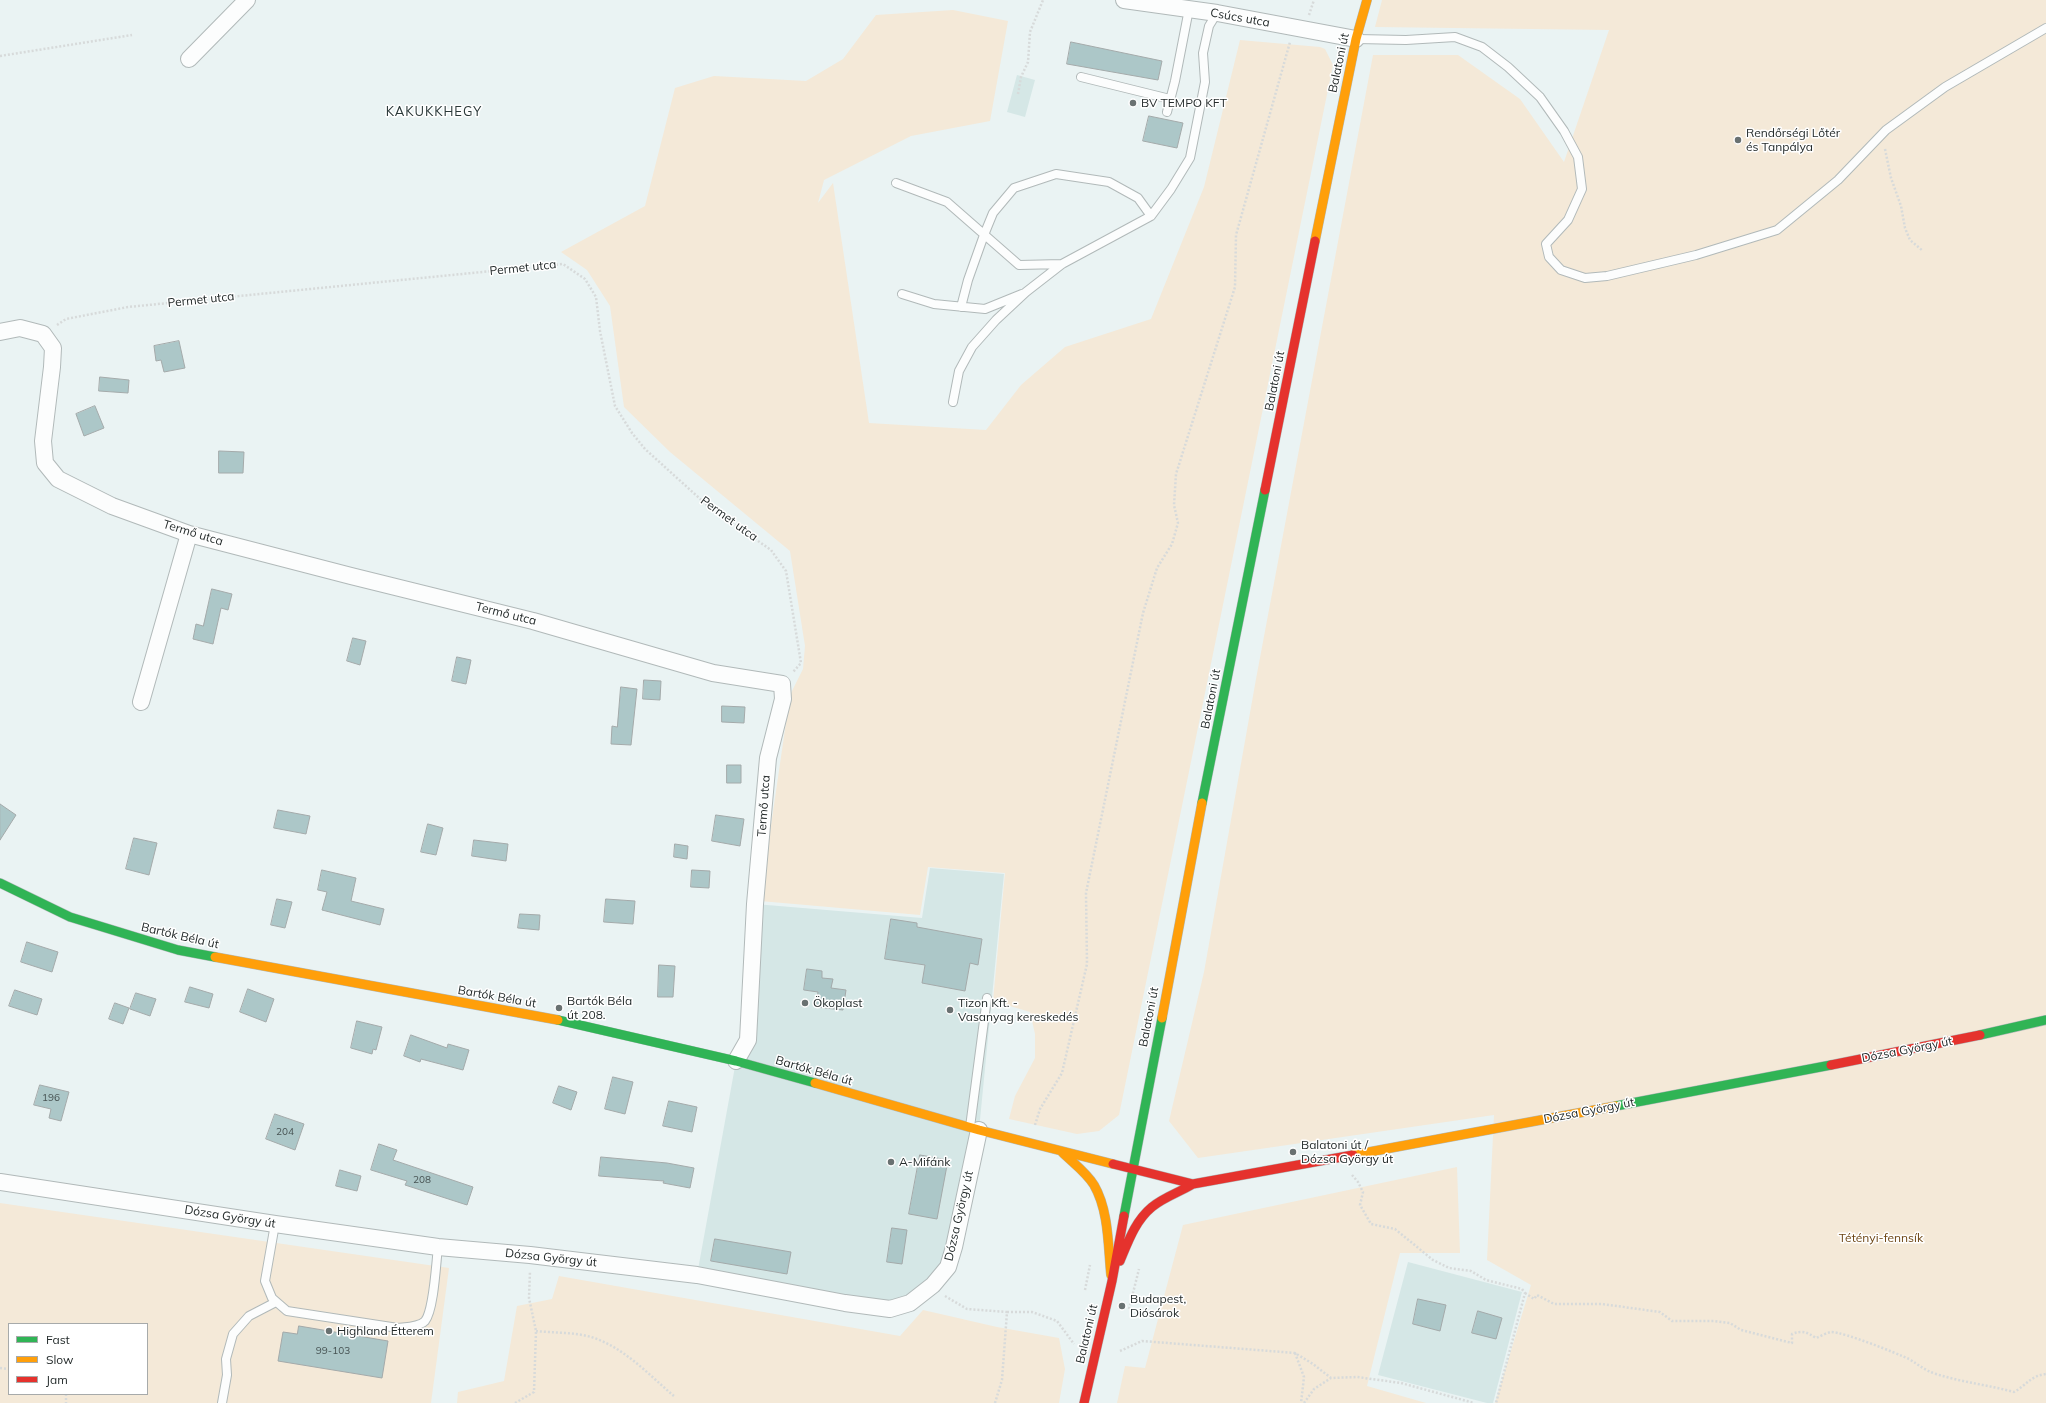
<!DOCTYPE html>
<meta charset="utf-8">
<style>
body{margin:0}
#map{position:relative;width:2046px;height:1403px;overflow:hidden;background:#eaf3f3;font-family:Mulish,sans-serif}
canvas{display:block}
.legend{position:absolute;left:8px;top:1323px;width:140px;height:72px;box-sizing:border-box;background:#fff;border:1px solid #a7aaaa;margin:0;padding:5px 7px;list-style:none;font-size:12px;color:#242b2b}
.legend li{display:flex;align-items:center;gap:8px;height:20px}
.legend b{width:20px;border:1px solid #a7aaaa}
</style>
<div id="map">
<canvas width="2046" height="1403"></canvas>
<ul class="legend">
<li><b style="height:5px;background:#30b455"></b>Fast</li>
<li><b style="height:5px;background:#ff9f0a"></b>Slow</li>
<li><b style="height:5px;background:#e5322d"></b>Jam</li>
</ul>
</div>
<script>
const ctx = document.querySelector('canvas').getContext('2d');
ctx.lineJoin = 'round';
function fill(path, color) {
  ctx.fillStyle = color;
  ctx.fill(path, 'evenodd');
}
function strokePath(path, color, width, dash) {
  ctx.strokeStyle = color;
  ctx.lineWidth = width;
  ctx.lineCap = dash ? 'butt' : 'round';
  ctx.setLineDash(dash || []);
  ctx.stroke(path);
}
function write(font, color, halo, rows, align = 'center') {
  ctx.font = font + ' Mulish,sans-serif';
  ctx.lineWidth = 3;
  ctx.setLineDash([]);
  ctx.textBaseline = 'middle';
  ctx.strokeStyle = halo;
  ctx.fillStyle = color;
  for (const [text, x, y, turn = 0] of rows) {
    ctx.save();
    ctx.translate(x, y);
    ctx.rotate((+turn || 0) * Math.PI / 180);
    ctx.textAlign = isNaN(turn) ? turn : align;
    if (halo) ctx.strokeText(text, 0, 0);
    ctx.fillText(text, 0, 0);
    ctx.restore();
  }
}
const built = new Path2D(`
 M1017,75L1035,80L1025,117L1007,112Z
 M930,868L1004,874L979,1130L948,1267L890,1309L697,1275L736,1061L748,1040L755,904L922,918Z
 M1408,1262L1522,1292L1493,1403H1487L1378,1375Z`);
const green = new Path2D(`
 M1382,0H2046V1403H1495L1531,1285L1487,1260L1494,1115L1198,1158L1169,1121L1204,972L1256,679L1373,55H1458L1520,99L1564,162L1609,30L1375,27Z
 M953,10L1008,21L990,121L911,136L824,180L818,203L833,183L869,423L986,430L1021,385L1065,347L1151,319L1204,187L1240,40L1320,47L1325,49L1333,65L1119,1115L1099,1131L1077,1134L1009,1119L1015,1096L1035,1058V1034L1030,1012L993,1001L1005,873L928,867L920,915L760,901L790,695L803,669L805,646L790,551L670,452L624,407L610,306L587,270L561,252L645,206L675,88L714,76L806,81L843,59L876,15Z
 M1457,1167L1460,1253H1400L1367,1386L1426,1403H1117L1125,1366L1145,1368L1183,1225Z
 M0,1203L449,1268L431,1403H0ZM9,1324H147V1394H9Z
 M559,1276L900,1336L923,1310L997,1327L1059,1338L1065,1369L1059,1403H457L458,1392L504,1381L517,1306L552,1299Z`);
const building = new Path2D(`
 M1071,42L1162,61L1158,80L1067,64Z
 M1149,116L1183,123L1177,148L1143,141Z
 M179,341L185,368L164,372L161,360L156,361L154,346Z
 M100,377L129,380L128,393L99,391Z
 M95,406L104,428L84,436L76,414Z
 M219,451L244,452L243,473H219Z
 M212,589L232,594L228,610L221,608L213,644L193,639L196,624L203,626Z
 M353,638L366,641L360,665L347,661Z
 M457,657L471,660L466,684L452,681Z
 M644,680L661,681L660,700L643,699Z
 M621,687L637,689L631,745L611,744L612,726L617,727Z
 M722,706L745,707L744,723L722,722Z
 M727,765H741V783H727Z
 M0,804L16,815L0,840Z
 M278,810L310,816L306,834L274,828Z
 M716,815L744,819L740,846L712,841Z
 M428,824L443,828L436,855L421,852Z
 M134,838L157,843L149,875L126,869Z
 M474,840L508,844L506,861L472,856Z
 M675,844L688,846L687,859L674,857Z
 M322,870L356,878L351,901L384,909L380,925L322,910L327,892L318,890Z
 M692,870L710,871L709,888L691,887Z
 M277,899L292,902L285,928L271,925Z
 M606,899L635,901L633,924L604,922Z
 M520,914L540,915L539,930L518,928Z
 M891,919L917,923V927L982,939L978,965L970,963L965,991L922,983L925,965L885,959Z
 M27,942L58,952L52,972L21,962Z
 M659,965L675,966L673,997H658Z
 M807,969L822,971V978L833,979L831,988L846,990L843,1010L816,1007L818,992L804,990Z
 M190,987L213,994L209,1008L185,1002Z
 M248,989L274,999L266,1022L240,1012Z
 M15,990L42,999L37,1015L9,1006Z
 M136,993L156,999L150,1016L130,1009Z
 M115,1003L129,1008L123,1024L109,1019Z
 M357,1021L382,1027L376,1050L373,1049L372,1054L351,1048Z
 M411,1035L447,1048L448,1044L469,1050L463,1070L421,1059L420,1062L404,1056Z
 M613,1077L633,1082L625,1114L605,1109Z
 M40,1085L69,1092L61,1121L49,1118L51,1109L34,1105Z
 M559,1086L577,1092L571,1110L553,1103Z
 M669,1101L697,1107L692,1132L663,1126Z
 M275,1114L304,1124L295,1150L266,1139Z
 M379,1144L397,1150L393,1160L473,1187L467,1205L405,1185L407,1181L371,1170Z
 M920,1155L948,1160L937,1219L909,1214Z
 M601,1157L667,1163L694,1168L690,1188L663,1183L664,1181L599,1176Z
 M340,1170L361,1176L357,1191L336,1186Z
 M892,1228L907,1230L902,1264L887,1262Z
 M715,1239L791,1252L787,1274L711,1261Z
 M1418,1299L1446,1305L1440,1331L1413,1324Z
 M1478,1311L1502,1318L1496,1339L1472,1333Z
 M299,1326L388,1341L382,1378L278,1361L283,1332L297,1334Z`);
const path = new Path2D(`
 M1309,15L1314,0
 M0,56L132,35
 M1018,94L1021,77L1028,62L1030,32L1043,0
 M1885,149L1891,178L1901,206L1905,228L1910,240L1923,251
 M57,325L66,319L128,307L563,264L585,279L596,297L600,331L615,406L632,433L645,449L708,506L771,550L786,571L801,663L793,672
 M1035,1125L1040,1109L1062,1073L1087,964L1086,893L1143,613L1157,568L1172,544L1178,523L1174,505L1176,474L1235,287L1236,235L1290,42
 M1352,1175L1358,1182L1363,1192L1360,1205L1371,1224L1395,1229L1433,1260L1449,1268L1471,1271L1486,1280L1522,1289L1525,1293L1496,1403
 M1085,1290L1090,1265
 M1525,1293L1534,1299L1537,1295L1554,1304H1602L1660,1312L1672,1321H1714L1730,1323L1741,1330L1792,1343V1334C1802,1330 1807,1332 1816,1338C1821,1336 1826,1333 1831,1332C1844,1332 1896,1353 1909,1359C1919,1365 1924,1370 1936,1374C1961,1382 1988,1385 2014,1392C2027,1385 2030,1376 2046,1374
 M945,1296L967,1309L1007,1312L1002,1380L995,1403
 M1129,1309L1139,1269
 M1007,1312H1032L1057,1321L1074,1344
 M536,1331C553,1333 574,1332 591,1337C624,1347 649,1375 675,1397
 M1120,1351L1142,1341L1295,1353L1313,1364L1331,1378
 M1295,1353L1304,1377L1301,1403
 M0,1368L9,1369
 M66,1394V1403
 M515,1403L534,1392L536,1331L529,1298L530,1271
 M1304,1403L1314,1389L1331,1378L1357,1377L1401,1383L1474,1403`);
const lane = new Path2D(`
 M1357,39L1406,40L1455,37L1482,47L1508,67L1540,97L1564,131L1578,157L1582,189L1568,220L1546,244L1549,257L1561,270L1585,278L1607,276L1696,255L1777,230L1838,180L1886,130L1945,87L2046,28
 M1081,77L1170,99
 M1167,112L1175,81L1189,9
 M896,183L947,202L1019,265L1062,264
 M902,294L934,304L985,309L1022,294
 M961,307L968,280L984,235L993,213L1014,188L1056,174L1109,182L1138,198L1151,216
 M953,402L959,371L972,347L996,320L1026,292L1062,264L1151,216L1171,189L1190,158L1205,82L1203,53L1209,26L1217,13
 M970,1127L987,998
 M275,1224L265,1281L272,1298L287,1311L398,1328C406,1327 419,1327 425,1321C434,1310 436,1263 438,1247
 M222,1403L227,1375L226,1359L233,1334L249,1316L276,1302`);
const street = new Path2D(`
 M1124,0L1217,13L1356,39
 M189,59L247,0
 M0,332L20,328L43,334L53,348L52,367L43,441L45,463L58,479L112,506L189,534L351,576L533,621L713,673L782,684L783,699L768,758L755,904L748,1040L736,1061
 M141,702L189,534
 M0,1182L275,1224L438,1247L530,1255L697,1275L845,1303L890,1309L910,1303L933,1285L948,1267L954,1247L979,1130`);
const fast = new Path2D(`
 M1202,803L1265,490
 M0,883L70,917L178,950L215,957
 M558,1020L736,1061L815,1083
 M1980,1035L2046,1020
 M1616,1106L1831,1065
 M1124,1216L1162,1018`);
const slow = new Path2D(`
 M1315,241L1356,39L1367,0
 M215,957L558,1020
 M1162,1018L1202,803
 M815,1083L979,1130L1113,1164
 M1062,1152C1073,1163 1086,1172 1094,1185C1109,1211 1108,1246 1111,1275
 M1353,1155L1616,1106`);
const jam = new Path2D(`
 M1265,490L1315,241
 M1831,1065L1980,1035
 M1113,1164L1193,1184L1353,1155
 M1120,1261C1128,1242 1135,1221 1152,1207C1164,1197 1180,1192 1193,1184
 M1084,1403L1112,1281L1124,1216`);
const markers = [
 [1133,103,4,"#697171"],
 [1738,140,4,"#697171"],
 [805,1003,4,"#697171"],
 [559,1008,4,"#697171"],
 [950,1010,4,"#697171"],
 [1293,1152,4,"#697171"],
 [891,1162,4,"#697171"],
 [1122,1306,4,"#697171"],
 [329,1331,4,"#697171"]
];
const numberNames = [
 ["196",51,1098],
 ["204",285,1132],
 ["208",422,1180],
 ["99-103",333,1351]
];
const streetNames = [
 ["Csúcs utca",1240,18,10],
 ["Balatoni út",1339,63,-78],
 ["Permet utca",523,268,-6],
 ["Permet utca",201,300,-6],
 ["Balatoni út",1275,381,-79],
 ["Permet utca",729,519,36],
 ["Termő utca",193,533,17],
 ["Termő utca",506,614,14],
 ["Balatoni út",1211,699,-79],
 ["Termő utca",764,806,-86],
 ["Bartók Béla út",180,936,13],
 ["Bartók Béla út",497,997,10],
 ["Balatoni út",1149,1017,-79],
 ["Dózsa György út",1907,1050,-11],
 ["Bartók Béla út",814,1071,16],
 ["Dózsa György út",1589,1111,-11],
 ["Dózsa György út",959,1216,-77],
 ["Dózsa György út",230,1217,9],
 ["Dózsa György út",551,1258,6],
 ["Balatoni út",1087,1334,-77]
];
const poiNames = [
 ["BV TEMPO KFT",1141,103],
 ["Rendőrségi Lőtér",1746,133],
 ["és Tanpálya",1746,147],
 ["Bartók Béla",567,1001],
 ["út 208.",567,1015],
 ["Ökoplast",813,1003],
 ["Tizon Kft. -",958,1003],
 ["Vasanyag kereskedés",958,1017],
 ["Balatoni út /",1301,1145],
 ["Dózsa György út",1301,1159],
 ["A-Mifánk",899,1162],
 ["Budapest,",1130,1299],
 ["Diósárok",1130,1313],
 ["Highland Étterem",337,1331]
];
const parkNames = [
 ["Tétényi-fennsík",1881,1238]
];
const neighbourhoodNames = [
 ["KAKUKKHEGY",434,112]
];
fill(built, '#d5e7e6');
fill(green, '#f4e9d8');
fill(building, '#acc7c8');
strokePath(building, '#a4aaaa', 1);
strokePath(lane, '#b1b9b9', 10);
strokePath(street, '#b1b9b9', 18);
strokePath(fast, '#b1b9b9', 10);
strokePath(slow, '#b1b9b9', 10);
strokePath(jam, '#b1b9b9', 10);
strokePath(path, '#d7dada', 2.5, [2, 2]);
strokePath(lane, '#fcfdfd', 8);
strokePath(street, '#fcfdfd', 16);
strokePath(fast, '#30b455', 9);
strokePath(slow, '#ff9f0a', 9);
strokePath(jam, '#e5322d', 9);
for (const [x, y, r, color] of markers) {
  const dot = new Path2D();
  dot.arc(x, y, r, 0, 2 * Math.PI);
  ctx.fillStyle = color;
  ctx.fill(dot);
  strokePath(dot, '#fff', 1.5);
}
write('10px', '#465252', null, numberNames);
write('12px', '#242b2b', '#fff', streetNames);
write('12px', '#242b2b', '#fff', poiNames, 'left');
write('12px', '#6d4615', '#fff', parkNames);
ctx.letterSpacing = '1px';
write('13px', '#2a3838', '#fff', neighbourhoodNames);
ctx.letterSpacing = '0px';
</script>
